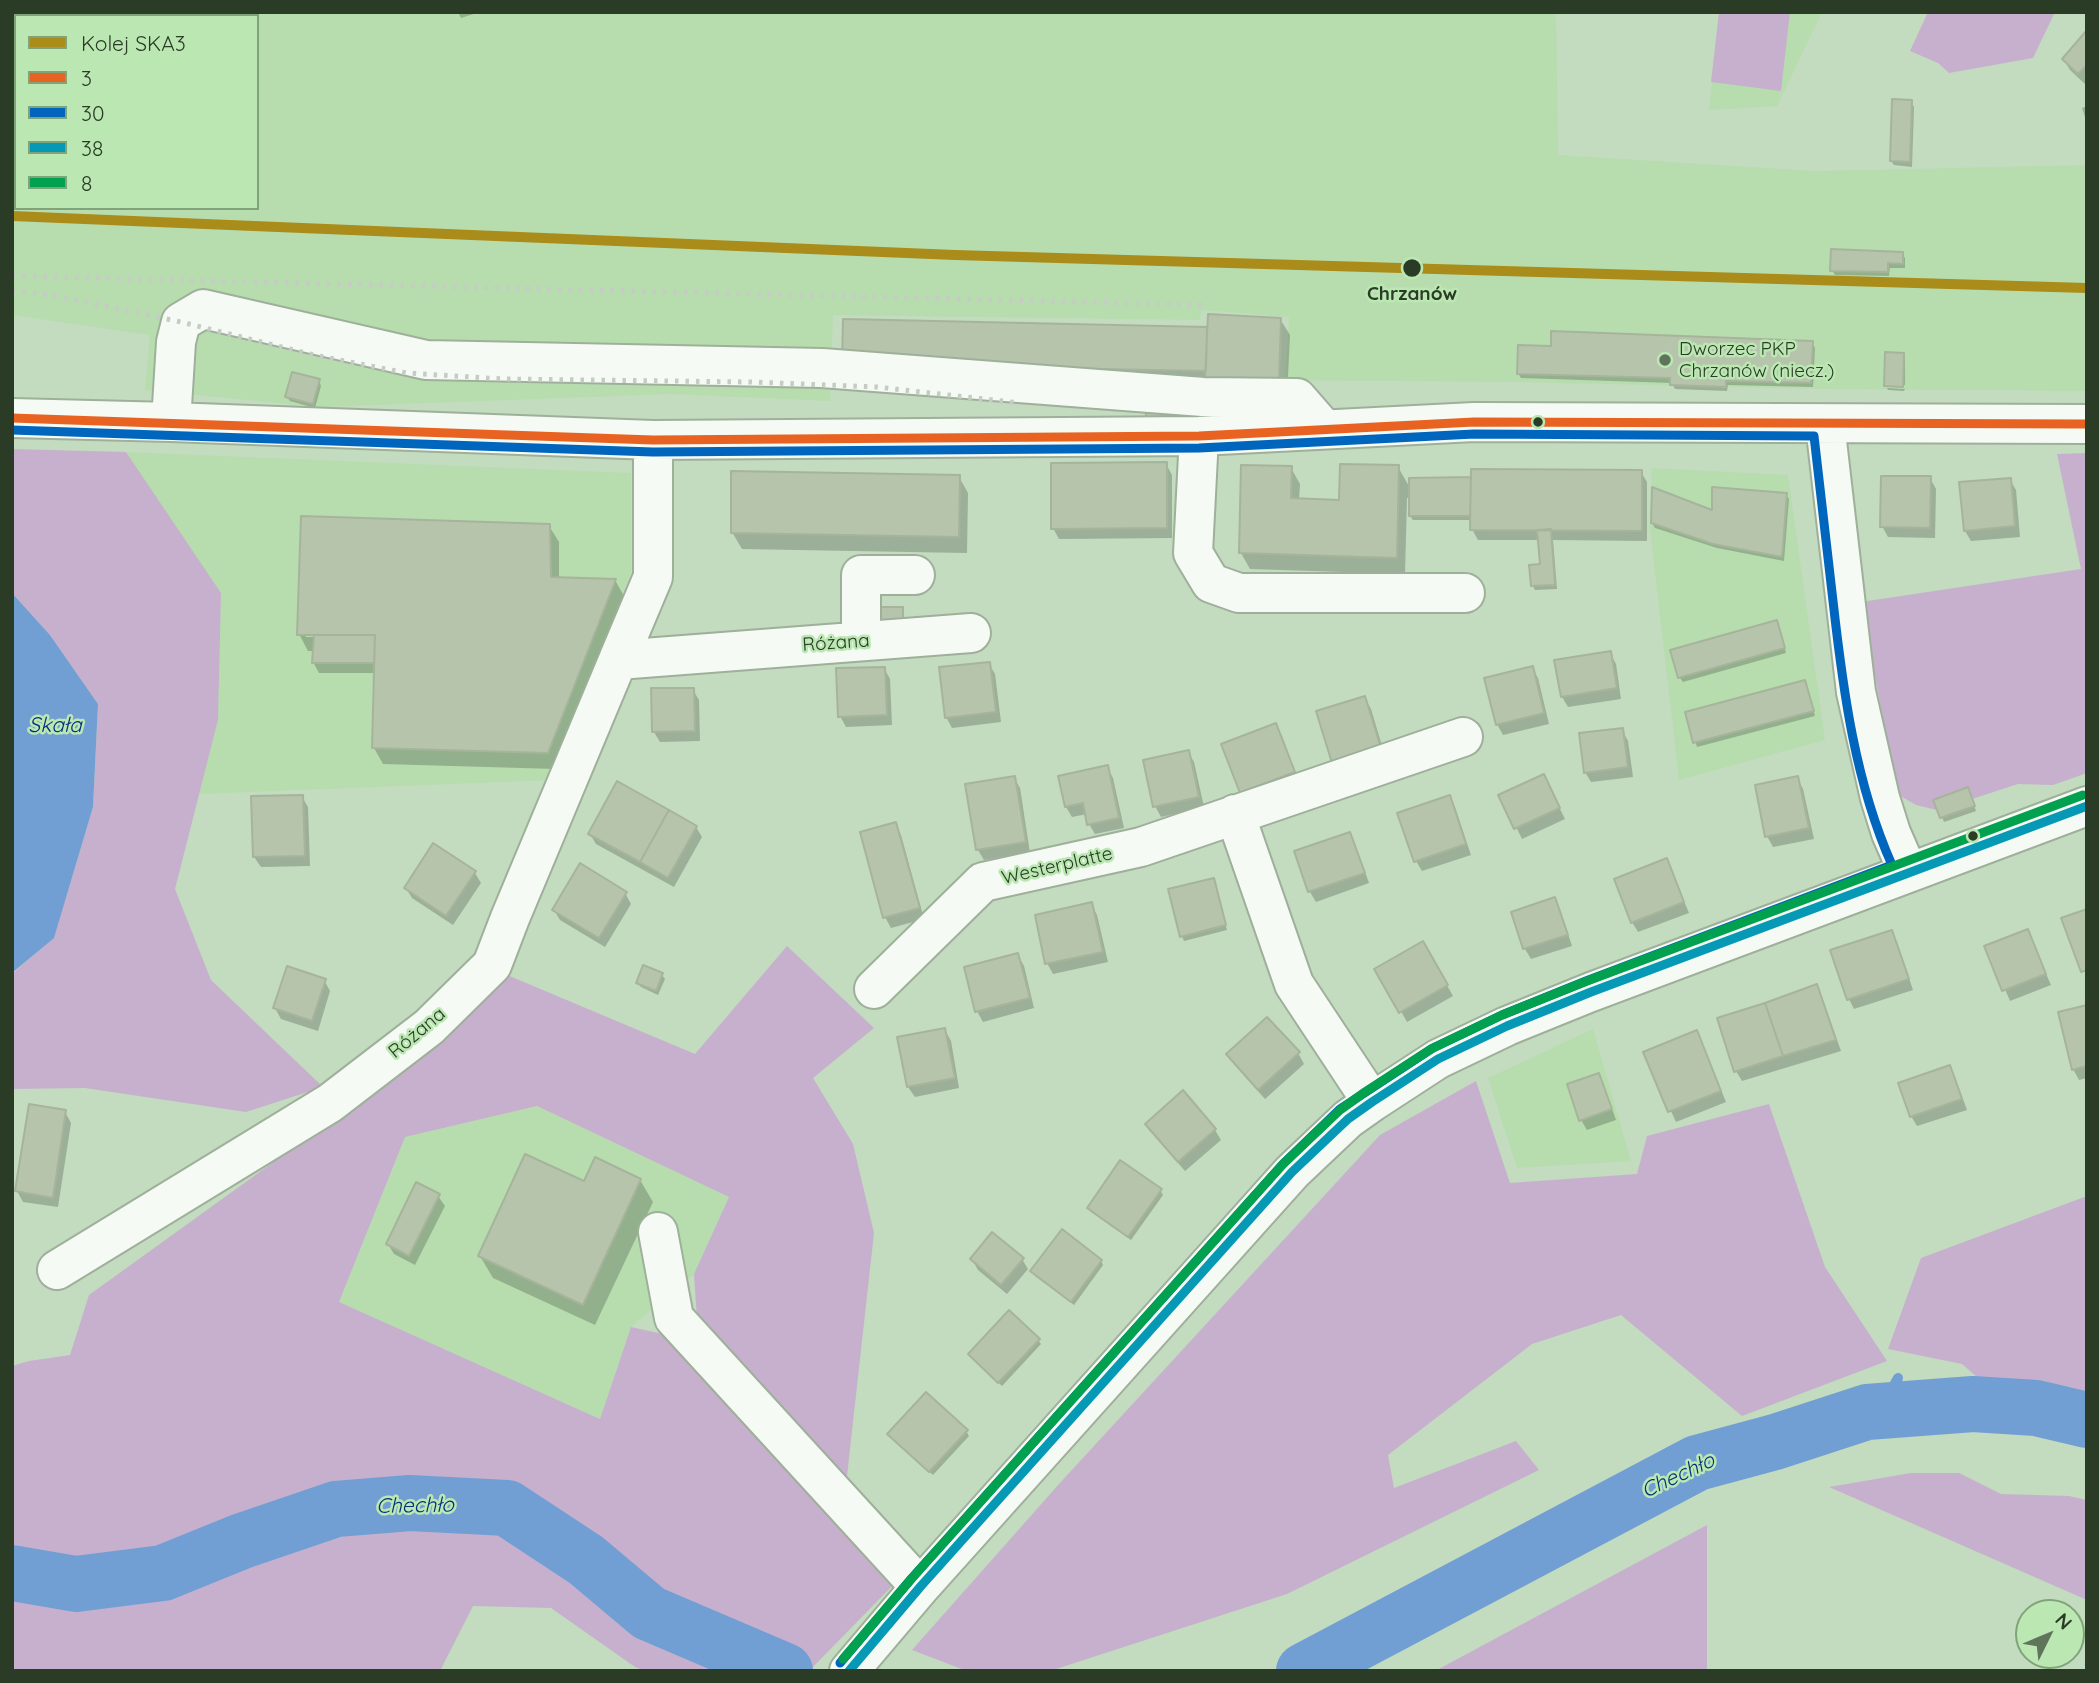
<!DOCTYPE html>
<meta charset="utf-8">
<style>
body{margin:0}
#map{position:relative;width:2099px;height:1683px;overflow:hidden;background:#c3dbbf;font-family:Quicksand,sans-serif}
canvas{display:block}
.frame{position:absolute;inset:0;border:14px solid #2a3c26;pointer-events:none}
.legend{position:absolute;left:14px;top:14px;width:245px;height:196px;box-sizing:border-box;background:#bbe8b2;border:2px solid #81a37a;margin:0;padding:9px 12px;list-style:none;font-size:21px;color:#2a3c26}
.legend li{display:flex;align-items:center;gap:14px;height:35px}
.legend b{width:35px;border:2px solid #81a37a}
.north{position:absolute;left:2015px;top:1599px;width:70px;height:70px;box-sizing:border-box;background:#bbe8b2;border:2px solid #81a37a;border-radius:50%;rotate:47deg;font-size:19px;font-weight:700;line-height:28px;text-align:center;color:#2a3c26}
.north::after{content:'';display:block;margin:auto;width:24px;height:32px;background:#60745c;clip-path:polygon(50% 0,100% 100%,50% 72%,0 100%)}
</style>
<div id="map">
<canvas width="2099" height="1683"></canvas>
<div class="frame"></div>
<ul class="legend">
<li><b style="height:9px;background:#a98c19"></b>Kolej SKA3</li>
<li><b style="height:9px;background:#e86322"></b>3</li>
<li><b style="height:9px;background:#0065bd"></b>30</li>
<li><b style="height:9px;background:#0699b5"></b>38</li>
<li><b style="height:9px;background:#02a14f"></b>8</li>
</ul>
<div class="north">N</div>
</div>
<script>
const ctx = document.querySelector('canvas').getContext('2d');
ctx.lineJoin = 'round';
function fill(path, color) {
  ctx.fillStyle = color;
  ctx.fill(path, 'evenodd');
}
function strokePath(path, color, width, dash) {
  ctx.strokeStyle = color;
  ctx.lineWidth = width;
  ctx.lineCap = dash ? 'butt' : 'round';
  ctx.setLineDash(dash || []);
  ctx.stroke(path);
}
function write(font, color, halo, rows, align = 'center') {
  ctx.font = font + ' Quicksand,sans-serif';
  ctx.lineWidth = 5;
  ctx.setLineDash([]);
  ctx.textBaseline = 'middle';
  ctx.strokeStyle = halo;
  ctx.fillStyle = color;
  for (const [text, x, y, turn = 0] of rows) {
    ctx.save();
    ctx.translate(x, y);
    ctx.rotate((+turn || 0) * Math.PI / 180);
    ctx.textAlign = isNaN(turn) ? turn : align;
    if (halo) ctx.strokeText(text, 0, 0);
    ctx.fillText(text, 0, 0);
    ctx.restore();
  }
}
const built = new Path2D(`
 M54,12H1556L1558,155L1815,171L2087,165V391L1832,389L1517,382L1285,380L1289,317L1201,310L1200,320L833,315L830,401L671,394L319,407L145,390L150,335L12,315V23L16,22V208H257V16H54Z
 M1719,12H1822L1777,106L1709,110Z
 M126,452L631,473V572L551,780L199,794L218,720Z
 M1652,468L1788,475L1825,740L1679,780L1650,529Z
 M1593,1029L1631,1161L1517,1168L1488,1078Z
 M537,1106L729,1197L694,1274L631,1327L600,1419L338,1302L405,1137Z`);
const green = new Path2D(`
 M1719,12H1790L1781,91L1711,82Z
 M1928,12H2055L2033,58L1949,73L1938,63L1910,51Z
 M12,449L126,452L221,593L218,720L175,889L211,980L323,1087L246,1112L85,1088L12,1089V974L54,937L93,807L98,704L50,635L12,593Z
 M2087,453V773L2053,785L2018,784L1972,799L1968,787L1933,800L1937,810L1916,805L1897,794L1861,602L2081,569L2057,454Z
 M787,946L874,1028L813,1078L853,1144L874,1233L846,1485L698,1334L694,1274L729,1197L537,1106L405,1137L339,1302L600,1419L631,1327L685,1339L901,1577L809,1671H645L635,1667L551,1608L473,1606L440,1671H12V1366L29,1361L70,1355L89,1295L354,1104L500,972L695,1054Z
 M1476,1081L1510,1183L1637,1174L1647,1136L1769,1104L1825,1267L1887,1361L1742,1416L1621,1315L1532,1344L1388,1455L1394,1488L1516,1441L1539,1470L1287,1594L1050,1671H967L912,1650L1059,1484L1380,1135Z
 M2087,1196V1413L2043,1399L1982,1398L1977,1377L1962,1364L1888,1349L1921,1258Z
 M1911,1473H1959L2001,1494L2069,1496L2087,1500V1600L1829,1487Z
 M1707,1525V1671H1435Z`);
const water = new Path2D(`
 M12,593L50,635L98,704L93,807L54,938L12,973Z`);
const shadow = new Path2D(`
 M458,12H480L461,18Z
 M2087,32V82L2085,84L2070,70L2064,60Z
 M1911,102L1914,107L1912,167L1894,165L1891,161Z
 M2087,106V123L2082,108Z
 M1902,254L1905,258V268H1890L1889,276L1835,275L1832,270Z
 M1280,319L1290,335L1287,397L856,385L1206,328L1209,333Z
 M1812,343L1815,348L1813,387L1728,385L1727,391L1675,389L1672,383L1521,378L1518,373Z
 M1903,355L1905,359V385L1886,384Z
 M319,381L321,386L315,408L290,401L287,397Z
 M1887,388L1905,389L1904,391L1888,390Z
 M1166,464L1172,475V538L1059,539L1053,528Z
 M1398,467L1410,488L1641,472L1647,482V541L1553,540L1557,589L1535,590L1533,586L1542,566L1540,540H1478L1472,529V520H1413L1410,516V498H1407L1405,574L1250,569L1241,553L1291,468L1300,484L1299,500L1341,501Z
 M959,477L968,493L967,553L742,549L732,532Z
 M1930,478L1936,489L1935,538L1888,537L1882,526Z
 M2010,480L2016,490L2020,537L1971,541L1965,531Z
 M1786,495L1789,499L1784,561L1717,548L1655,528L1652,523L1714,513Z
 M549,526L559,542V579L615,580L624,596L556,769L383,764L374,748L376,673H319L313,662L315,651H308L299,634ZM306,633L343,636L306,637Z
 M1779,627L1786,653L1683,682L1680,678L1673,652Z
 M1610,653L1616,664L1621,699L1568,707L1562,697Z
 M989,664L995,674L1001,722L952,728L946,717Z
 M884,668L890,679L892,725L846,727L840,716Z
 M1532,668L1538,678L1549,724L1503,735L1497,724Z
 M1805,682L1815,716L1697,747L1687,713Z
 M693,690L699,700L700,741L660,742L654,732Z
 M1365,698L1371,709L1386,759L1340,773Z
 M1276,725L1282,736L1299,783L1241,793Z
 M1622,730L1628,741L1633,777L1591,782L1585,772Z
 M1188,752L1194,762L1204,807L1161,817L1155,806Z
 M1107,767L1113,778L1124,828L1095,834L1089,824L1087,814L1072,817L1066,807Z
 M1014,778L1020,788L1030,853L984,860L978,850L967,785Z
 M1797,778L1803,789L1814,839L1773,847L1767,836Z
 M1549,787L1565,819L1522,839L1501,796Z
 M1970,794L1976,811L1944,822L1935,801Z
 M302,797L308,807L310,866L261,867L254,857Z
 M1449,797L1455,807L1471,855L1422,871L1416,861Z
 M895,824L901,835L924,919L891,928L885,917Z
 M696,827L702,837L674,887L596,844L590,834Z
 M1349,834L1355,844L1369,883L1316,902L1310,892L1296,852Z
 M1667,861L1689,913L1638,932L1632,922Z
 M475,873L481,883L453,925L412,898L406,888Z
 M1215,884L1227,930L1184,941L1182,936Z
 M625,893L631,904L605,947L560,920L554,910Z
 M1554,899L1560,909L1572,946L1531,959L1525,949L1513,913Z
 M1091,904L1097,915L1108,962L1053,974L1047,963Z
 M2027,931L2051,985L2010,1001L1987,947Z
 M1891,932L1897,942L1913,990L1854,1009L1849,999Z
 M1423,943L1453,996L1407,1022L1377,969Z
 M1018,955L1024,966L1034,1008L983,1022L977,1011Z
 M662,975L665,979L658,995L641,987L638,983Z
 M324,980L330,991L318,1031L281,1019L275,1008Z
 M1816,986L1822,997L1841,1051L1742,1081L1736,1071Z
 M2087,1007V1078L2079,1080L2073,1069Z
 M945,1030L951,1041L959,1088L915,1097L908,1087Z
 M1702,1043L1726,1102L1676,1122L1645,1053Z
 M1298,1053L1304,1064L1265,1099L1234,1064L1228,1054Z
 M1949,1067L1955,1077L1967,1110L1917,1126L1911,1116Z
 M1598,1075L1604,1086L1616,1120L1587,1130L1581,1120Z
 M65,1112L71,1123L58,1207L23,1202L17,1191Z
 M1147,1124L1215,1130L1221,1140L1185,1171L1153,1134Z
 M640,1180L653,1202L595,1325L493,1278L480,1256L584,1183Z
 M1160,1190L1163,1195L1131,1240L1091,1212L1089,1208Z
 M438,1196L445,1206L415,1265L394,1254L388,1244Z
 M972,1259H1022L1028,1269L1007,1294L978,1270Z
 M1101,1261L1103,1265L1074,1305L1035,1276L1032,1271Z
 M1038,1340L1041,1344L1002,1386L970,1355Z
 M966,1431L969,1436L933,1475L892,1438Z`);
const stream = new Path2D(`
 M1951,1406L1955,1384
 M1880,1411L1898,1378`);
const river = new Path2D(`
 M12,1573L76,1584L163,1573L242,1541L336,1509L410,1503L507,1508L586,1560L649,1613L785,1671
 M1304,1671L1697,1463L1775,1442L1867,1412L1973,1404L2036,1408L2087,1420`);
const building = new Path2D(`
 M2087,30V65L2078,74L2062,59Z
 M1892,99L1912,100L1910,162L1890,161Z
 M1831,249L1903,252V264L1888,263V272L1830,271Z
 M1208,314L1281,318L1279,381L1205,378Z
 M843,319L1207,327L1206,371L842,364Z
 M1551,331L1813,341L1811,383L1726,381V387L1670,385V378L1517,374L1518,345L1551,346Z
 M1885,352L1904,353L1903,387L1884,386Z
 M292,372L320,379L313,404L285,397Z
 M1146,406H1194L1193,422L1146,421Z
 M1167,462V528L1051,529V463Z
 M1340,464L1399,465L1397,558L1239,553L1241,465L1292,466L1291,498L1339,500Z
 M1471,469L1642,470V531L1470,530Z
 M731,471L960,475L959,537L731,533Z
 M1881,476H1931L1930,528L1880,527Z
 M1471,477L1470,516H1409V478Z
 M2011,478L2015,526L1964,531L1959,482Z
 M1652,487L1712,510V487L1787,493L1782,557L1713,544L1651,523Z
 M301,516L550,524L551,577L616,579L548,753L372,748L375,635H297Z
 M1551,529L1555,585L1531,586L1529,565L1540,564L1537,530Z
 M875,607H903V624H875Z
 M1777,620L1785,648L1678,678L1670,650Z
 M314,635H375L374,663H312Z
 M1611,651L1617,688L1561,697L1554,660Z
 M990,662L996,712L945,718L939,667Z
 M1533,666L1544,713L1496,725L1484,678Z
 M885,667L887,715L838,717L836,668Z
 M1805,680L1814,711L1693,743L1685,712Z
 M651,688H694L695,731L652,732Z
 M1365,696L1381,748L1332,763L1316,711Z
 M1276,723L1295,772L1240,793L1221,744Z
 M1623,728L1628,767L1584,773L1579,733Z
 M1189,750L1199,797L1153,807L1143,760Z
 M1108,765L1119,818L1087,825L1083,803L1065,807L1058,776Z
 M1544,774L1560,808L1514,829L1498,795Z
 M1015,776L1026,842L976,850L965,784Z
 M1798,776L1809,828L1765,837L1755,785Z
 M617,781L669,810L640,862L588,834Z
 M1968,787L1975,806L1940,818L1933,800Z
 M303,795L305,856L253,857L251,796Z
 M1450,795L1466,844L1414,862L1397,813Z
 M669,810L697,826L668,878L640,862Z
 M896,822L920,908L883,918L860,832Z
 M1350,832L1365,873L1308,892L1294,851Z
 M433,843L476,871L446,916L404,888Z
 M1667,858L1684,902L1631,923L1614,879Z
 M580,863L627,892L599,938L552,910Z
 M1214,878L1226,925L1180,937L1168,889Z
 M1555,897L1568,935L1523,949L1511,912Z
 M1092,902L1103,952L1045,964L1035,915Z
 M2087,909V970L2081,972L2061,918Z
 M2028,929L2046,974L2002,991L1984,946Z
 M1892,930L1909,979L1847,1000L1830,950Z
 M1423,941L1448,985L1399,1013L1374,969Z
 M1018,953L1030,998L975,1012L964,967Z
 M643,965L663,973L656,991L636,983Z
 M287,966L326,979L312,1021L273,1008Z
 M1817,984L1836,1040L1783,1056L1765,1003Z
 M1765,1003L1783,1056L1734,1072L1717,1018Z
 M2087,1005V1066L2072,1070L2058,1012Z
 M1267,1017L1300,1052L1258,1090L1226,1054Z
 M945,1028L955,1078L907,1087L897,1037Z
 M1697,1030L1721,1091L1668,1112L1643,1052Z
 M1950,1065L1962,1099L1910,1117L1898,1083Z
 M1599,1073L1612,1109L1579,1121L1567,1084Z
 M1183,1090L1216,1129L1178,1162L1145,1124Z
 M29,1104L66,1110L53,1198L15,1191Z
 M525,1154L584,1181L595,1157L641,1179L583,1305L478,1256Z
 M1120,1160L1162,1189L1128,1237L1087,1208Z
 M416,1182L440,1194L409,1256L386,1244Z
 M1062,1229L1102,1260L1071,1302L1030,1271Z
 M992,1232L1024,1258L1001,1285L970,1259Z
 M1009,1310L1040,1339L998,1383L968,1354Z
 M926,1392L968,1430L929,1472L887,1434Z`);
const minor = new Path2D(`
 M12,418L171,422L653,440L1199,436L1474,422L2087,424
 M171,422L176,342L181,322L203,309L426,360L822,368L1203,397L1297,398L1324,429
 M1825,424L1856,692L1880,798L1891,833L1908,872
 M1199,436L1193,553L1211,583L1239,593H1465
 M653,440V577L618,660L971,633
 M861,641V575H915
 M1235,814L1294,984L1372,1102
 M874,989L983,882L1141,847L1463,737
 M658,1232L674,1318L911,1577L921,1586
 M57,1270L330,1103L429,1027L492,965L510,918L618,660
 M849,1671L921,1586L1292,1172L1348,1119L1372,1102L1438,1059L1507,1026L1591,992L2087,806`);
const rail = new Path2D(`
 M12,276L1208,305
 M12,290L56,296L181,322L314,355L407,373L503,379L751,382L877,387L1020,403`);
const bus1 = new Path2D(`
 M12,418L653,440L1199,436L1474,422L2087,424`);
const bus2 = new Path2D(`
 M12,430L653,452L1199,448L1474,434L1814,436C1820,491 1827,546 1833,601C1843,690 1855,782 1892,865L1586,981L1502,1015L1433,1048L1340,1109L1283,1164L912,1578L840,1663`);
const bus3 = new Path2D(`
 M849,1671L921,1586L1292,1172L1348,1119L1372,1102L1438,1059L1507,1026L1591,992L2087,806`);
const bus4 = new Path2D(`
 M843,1659L912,1578L1283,1164L1340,1110L1365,1092L1431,1049L1502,1015L1587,981L2083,795`);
const rail1 = new Path2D(`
 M12,216L955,255L2087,288`);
const markers = [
 [1412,268,10,"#2a3c26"],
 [1665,360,7,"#60745c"],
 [1538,422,6,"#2a3c26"],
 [1973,836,6,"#2a3c26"]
];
const stopNames = [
 ["Chrzanów",1412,294]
];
const poiNames = [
 ["Dworzec PKP",1679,349],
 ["Chrzanów (niecz.)",1679,371]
];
const streetNames = [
 ["Różana",836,643,-4],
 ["Westerplatte",1057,866,-13],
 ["Różana",417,1033,-40]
];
const waterNames = [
 ["Skała",55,726],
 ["Chechło",1678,1476,-25],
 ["Chechło",415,1506,-1]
];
fill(built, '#b7ddaf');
fill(green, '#c7b0cd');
fill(water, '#729fd3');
fill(shadow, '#0003');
strokePath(stream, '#729fd3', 10);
strokePath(river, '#729fd3', 56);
fill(building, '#b6c4ac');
strokePath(building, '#a6b49b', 2);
strokePath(minor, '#9eb09a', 42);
strokePath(minor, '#f6faf5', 38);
strokePath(rail, '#c5ccc4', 5, [3.5, 7]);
strokePath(bus1, '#e86322', 9);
strokePath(bus2, '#0065bd', 9);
strokePath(bus3, '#0699b5', 9);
strokePath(bus4, '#02a14f', 9);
strokePath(rail1, '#a98c19', 10);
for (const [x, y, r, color] of markers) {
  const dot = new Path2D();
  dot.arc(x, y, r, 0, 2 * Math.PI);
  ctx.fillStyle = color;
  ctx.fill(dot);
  strokePath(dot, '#bbe8b2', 2.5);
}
write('bold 19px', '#2a3c26', '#bbe8b2', stopNames);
write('19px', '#2a3c26', '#bbe8b2', poiNames, 'left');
write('19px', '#2a3c26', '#bbe8b2', streetNames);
write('italic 21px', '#00317e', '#bbe8b2', waterNames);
</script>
